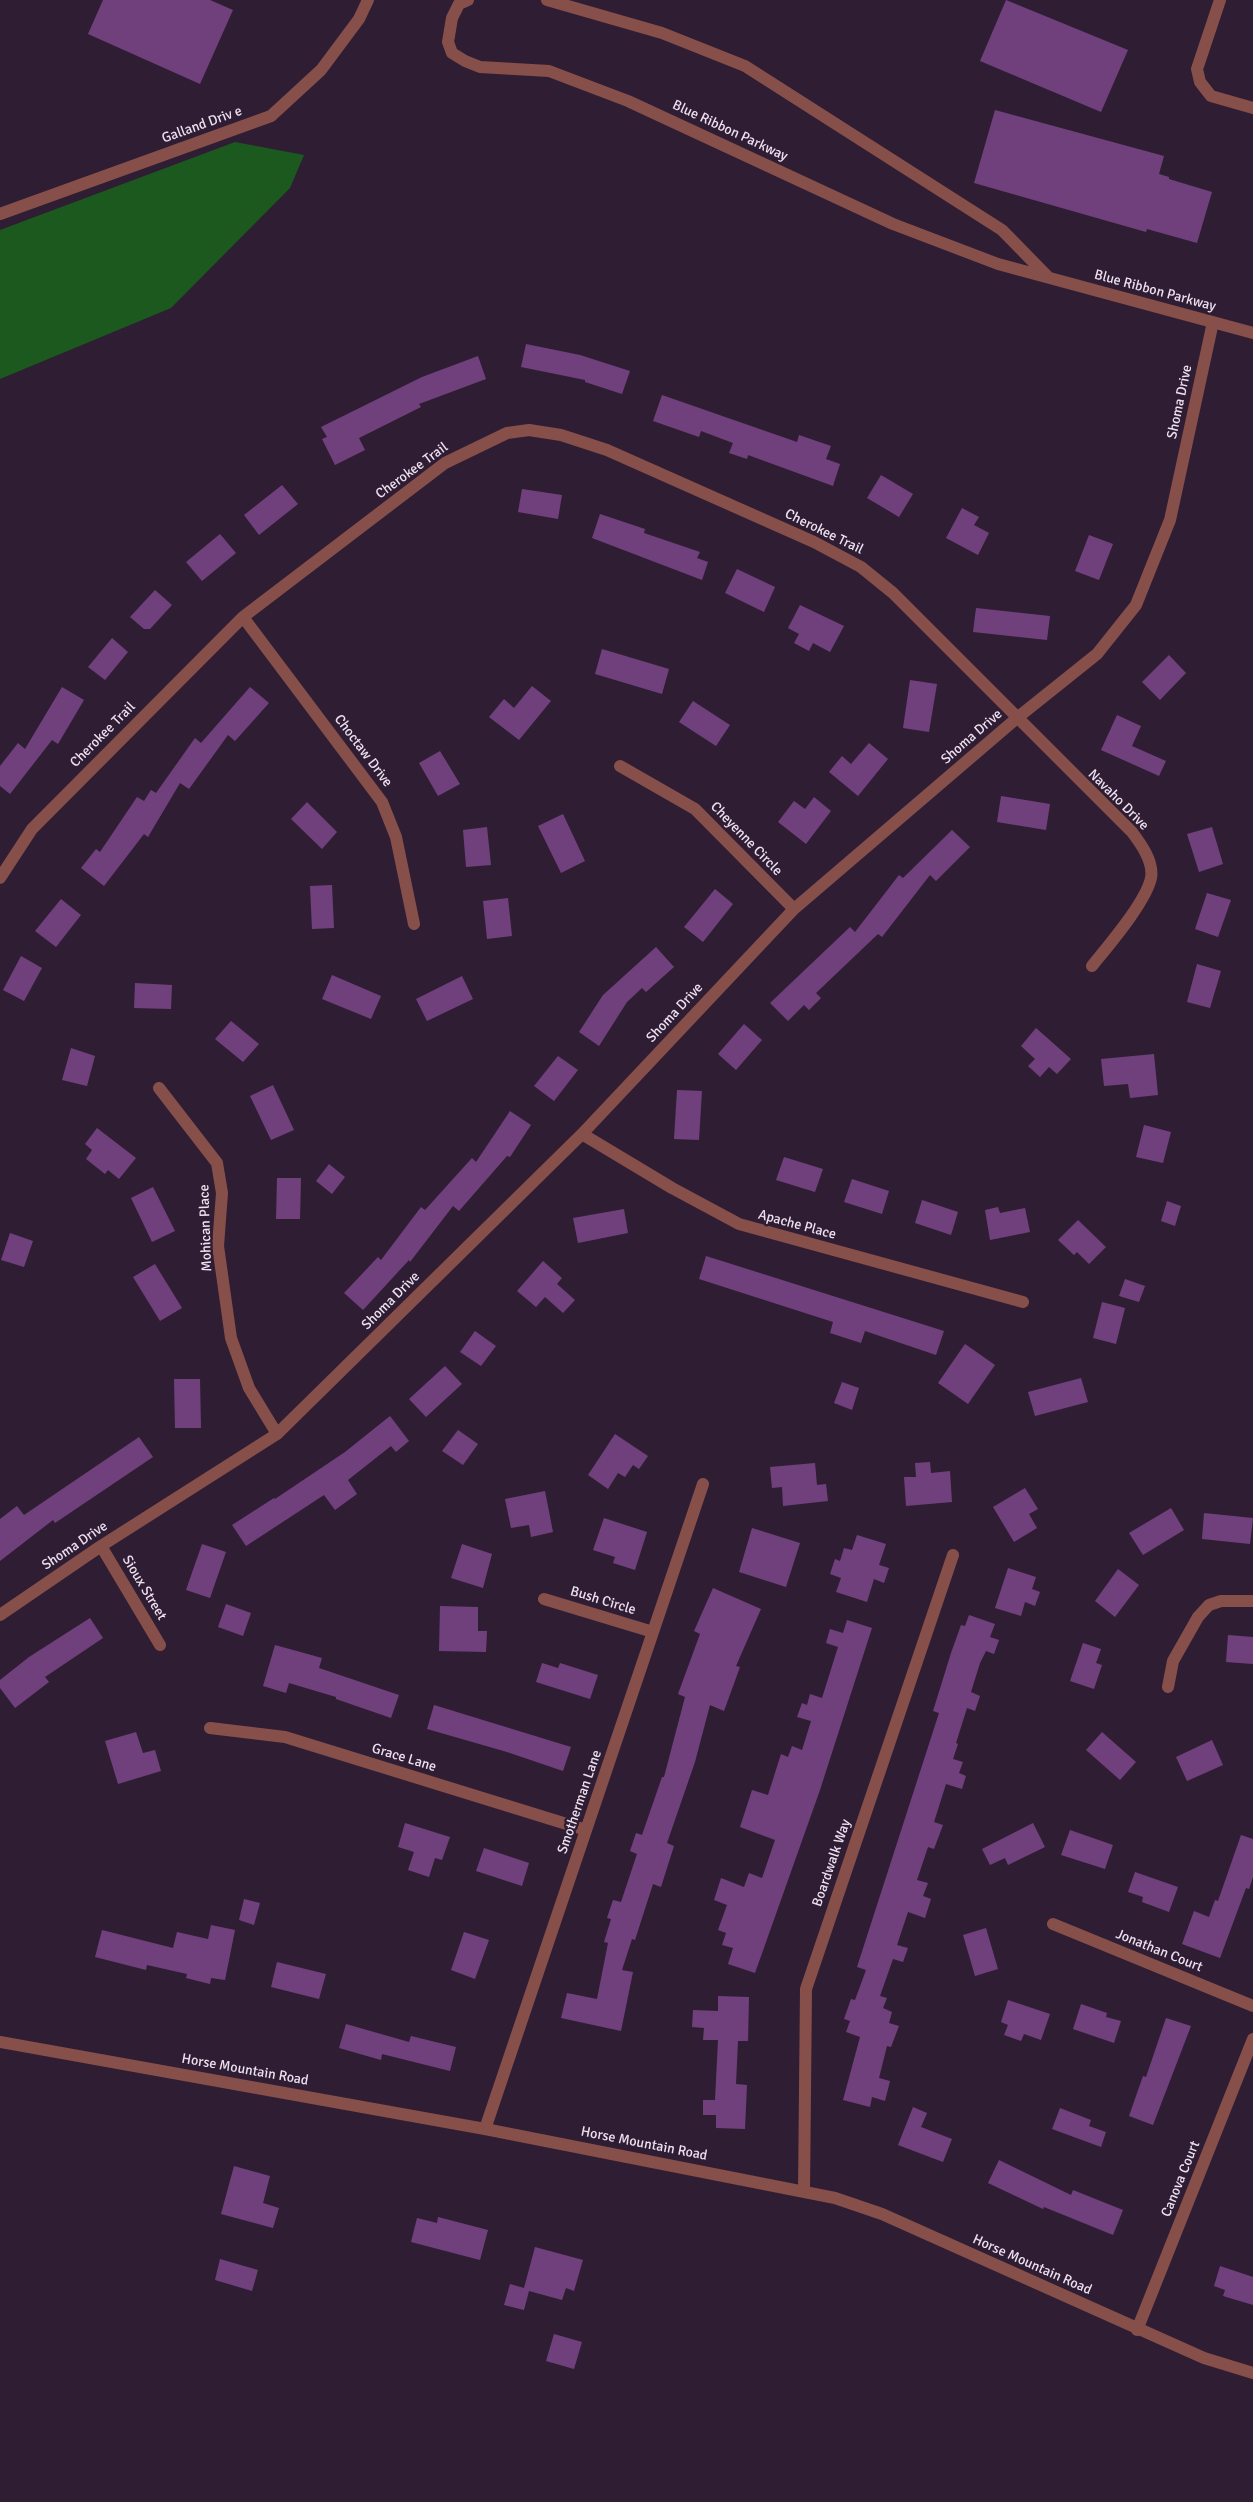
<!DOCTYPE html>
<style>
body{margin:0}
canvas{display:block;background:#2f1d34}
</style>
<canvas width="1253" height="2502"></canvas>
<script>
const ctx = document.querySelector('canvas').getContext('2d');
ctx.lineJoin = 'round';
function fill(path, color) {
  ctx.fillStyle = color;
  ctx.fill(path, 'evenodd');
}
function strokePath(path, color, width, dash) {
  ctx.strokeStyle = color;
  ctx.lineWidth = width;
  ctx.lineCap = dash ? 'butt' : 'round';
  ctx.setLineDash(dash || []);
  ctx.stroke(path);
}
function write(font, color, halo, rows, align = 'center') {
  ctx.font = font + ' Signika,sans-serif';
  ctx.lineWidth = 5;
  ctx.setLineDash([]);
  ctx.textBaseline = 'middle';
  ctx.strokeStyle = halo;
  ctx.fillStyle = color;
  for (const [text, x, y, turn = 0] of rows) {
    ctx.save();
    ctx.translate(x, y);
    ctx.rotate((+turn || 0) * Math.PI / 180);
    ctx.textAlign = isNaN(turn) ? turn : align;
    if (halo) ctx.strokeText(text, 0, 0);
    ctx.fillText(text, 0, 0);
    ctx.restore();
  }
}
const forest = new Path2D(`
 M235,142L304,155L290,188L171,308L0,379V230Z`);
const building = new Path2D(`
 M103,0H210L233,10L200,84L88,34Z
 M1006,0L1128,50L1101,112L980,61Z
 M995,110L1164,156L1159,174L1169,177V179L1212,192L1197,243L1147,229L1146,232L974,183Z
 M526,344L580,355L630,371L622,394L585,382V380L521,367Z
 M478,356L486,379L419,404L421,407L359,438L365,450L335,465L322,439L327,437L321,427L422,377Z
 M662,395L797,442L799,435L831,446L826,459L840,464L833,486L748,455L747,459L729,453L733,443L701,431L699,437L653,421Z
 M881,475L913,494L899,517L867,498Z
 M282,485L298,504L259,535L244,515Z
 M522,489L562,495L558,519L518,512Z
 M962,508L979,517L974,525L989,533L978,555L946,538Z
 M600,514L645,529L644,533L700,552L697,558L708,562L702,580L592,538Z
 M220,534L236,553L202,581L186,562Z
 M1089,535L1113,544L1099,580L1075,571Z
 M737,569L775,587L764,612L725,593Z
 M155,590L172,605L150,629H144L130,617Z
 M800,605L844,626L830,652L813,643L809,651L794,643L799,634L788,628Z
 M976,608L1050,616L1047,640L973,632Z
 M112,638L128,652L105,680L88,667Z
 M602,649L669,669L662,694L595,674Z
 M1169,655L1186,673L1160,700L1142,682Z
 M910,680L937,684L929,732L903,728Z
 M532,686L551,701L519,740L489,717L504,699L514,708Z
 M62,687L84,700L58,744L52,740L10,794L0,786V766L18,743L25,749Z
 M250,687L269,703L235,741L228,735L189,789L180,783L148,837L144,834L104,886L81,868L96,849L100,852L137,797L144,801L151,790L156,793L195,738L201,743Z
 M693,701L730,725L716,746L679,722Z
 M1117,715L1141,726L1132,746L1166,761L1159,776L1101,750Z
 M869,743L888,759L858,796L829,772L842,756L851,764Z
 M440,751L460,784L438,796L419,763Z
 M1001,796L1050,804L1046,830L997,822Z
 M814,797L831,811L806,844L778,822L794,801L805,809Z
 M307,802L337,832L322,849L291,819Z
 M563,814L585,861L561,873L538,826Z
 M487,827L491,865L466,867L463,830Z
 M1212,827L1223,864L1199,872L1187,834Z
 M952,830L970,847L936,881L930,875L882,937L878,934L816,993L821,998L809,1010L804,1005L788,1021L770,1003L850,927L855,932L899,875L903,878Z
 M332,885L334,928L312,929L310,886Z
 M715,889L733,904L703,942L684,927Z
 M1207,893L1231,900L1218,937L1195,929Z
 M508,898L512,936L487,939L483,901Z
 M61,899L81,915L56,947L35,931Z
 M656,947L674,967L646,992L642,988L627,1002L599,1046L579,1032L603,995Z
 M21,956L42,968L24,1001L3,990Z
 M1197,964L1221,971L1210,1008L1187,1002Z
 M332,975L381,996L371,1019L322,999Z
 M462,976L473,999L427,1021L416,999Z
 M135,983L172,985L171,1009L134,1008Z
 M231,1021L259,1044L243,1062L215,1039Z
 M744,1024L762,1040L736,1070L718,1054Z
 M1036,1028L1071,1059L1057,1074L1049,1067L1040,1077L1028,1066L1035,1059L1021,1046Z
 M71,1048L95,1056L87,1086L62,1080Z
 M1154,1054L1158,1095L1130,1098L1128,1084L1104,1086L1101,1059Z
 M558,1056L578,1070L554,1101L534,1086Z
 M273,1085L294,1130L271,1140L250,1096Z
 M677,1090L702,1091L699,1140L674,1139Z
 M510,1111L531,1125L510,1157L507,1156L459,1211L453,1206L410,1262L409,1260L363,1310L344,1293L378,1257L381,1260L421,1207L425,1210L472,1158L476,1162Z
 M1144,1125L1171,1132L1163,1163L1136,1157Z
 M97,1128L136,1158L119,1179L108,1170L105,1174L86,1159L92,1150L85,1144Z
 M784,1157L823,1169L815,1192L776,1180Z
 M329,1164L345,1177L332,1194L316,1181Z
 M277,1178H301L300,1219H276Z
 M852,1179L889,1191L882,1214L844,1202Z
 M153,1187L175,1231L152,1242L131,1198Z
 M922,1200L958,1212L951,1235L915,1223Z
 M1167,1201L1181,1206L1175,1226L1161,1221Z
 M998,1207L1000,1213L1025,1208L1030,1232L990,1240L985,1210Z
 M624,1209L628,1233L578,1243L573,1218Z
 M1078,1220L1106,1247L1089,1264L1077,1252L1074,1255L1058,1240Z
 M10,1233L33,1241L24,1267L1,1260Z
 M706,1256L944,1331L936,1355L865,1331L861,1343L830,1333L833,1322L699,1279Z
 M543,1261L562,1278L557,1284L575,1300L563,1313L545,1297L536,1307L517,1291Z
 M155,1264L182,1308L160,1321L133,1277Z
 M1125,1279L1145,1286L1139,1302L1119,1296Z
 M1102,1302L1125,1308L1116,1344L1093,1338Z
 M475,1331L496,1346L481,1366L460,1352Z
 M965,1344L995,1365L968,1404L938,1383Z
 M445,1366L462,1384L426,1417L409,1399Z
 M1081,1378L1088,1402L1035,1416L1028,1392Z
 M174,1379H200L201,1428H175Z
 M842,1382L859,1388L852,1410L834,1403Z
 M390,1416L409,1441L396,1452L391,1446L348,1480L357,1494L335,1510L324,1495L246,1546L232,1525L274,1498L275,1499L345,1452Z
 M458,1430L478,1444L463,1465L442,1451Z
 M615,1434L648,1456L639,1469L633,1465L625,1477L618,1473L608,1489L588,1475Z
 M139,1437L153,1457L55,1523L53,1520L0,1561V1519L17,1506L24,1515Z
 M930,1462L931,1473L950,1471L952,1502L906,1506L904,1477H916L915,1463Z
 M815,1463L817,1485L826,1484L828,1501L783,1506L782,1487L772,1488L770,1467Z
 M1025,1488L1038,1509L1029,1514L1037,1528L1014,1542L993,1507Z
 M545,1491L553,1532L531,1537L529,1525L511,1528L505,1499Z
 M1171,1508L1184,1530L1143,1555L1129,1533Z
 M1204,1513L1253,1518L1250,1544L1202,1539Z
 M604,1518L647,1532L635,1570L613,1563L615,1557L593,1550Z
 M752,1528L800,1543L786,1587L739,1572Z
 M857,1535L886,1544L879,1565L889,1568L884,1583L874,1579L867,1602L836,1592L841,1578L830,1574L835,1559L840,1561L844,1548L852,1550Z
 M202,1544L226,1552L210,1598L186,1590Z
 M462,1544L492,1554L483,1588L451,1578Z
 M1008,1568L1036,1577L1032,1589L1040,1592L1035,1606L1025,1602L1021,1616L995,1608Z
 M1118,1569L1139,1585L1115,1617L1095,1601Z
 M713,1588L761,1609L736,1666L740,1667L724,1711L710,1705L695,1762L667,1843L674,1846L661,1887L653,1884L635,1940L632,1939L622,1970L633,1972L621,2031L561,2018L567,1993L597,1999L608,1943L604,1942L611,1919L607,1918L613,1900L621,1902L637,1854L630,1851L636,1833L642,1835L662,1777H664L685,1697L678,1694L700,1634L694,1631Z
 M226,1604L251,1613L243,1636L218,1627Z
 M440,1606L478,1607V1631H487L486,1652L439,1651Z
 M969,1615L995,1624L990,1637L999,1640L994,1654L986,1651L980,1663L971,1692L980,1696L975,1711L967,1708L956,1743L958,1744L953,1759L963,1762L959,1773L966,1776L962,1789L946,1784L934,1822L943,1825L934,1849L928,1847L917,1880L928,1883L923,1896L931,1899L925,1918L908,1912L897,1945L908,1948L903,1962L893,1959L880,1996L887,1998L883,2008L892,2012L889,2023L899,2026L891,2047L887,2046L879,2078L890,2081L885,2101L872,2097L870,2107L843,2100L860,2037L846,2032L850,2021L844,2019L851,1999L855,2000L866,1970L857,1967L939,1713L933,1711L951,1653L961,1625L965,1626Z
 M90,1618L103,1638L45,1677L49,1682L15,1708L0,1688V1680L29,1657Z
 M847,1620L872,1628L820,1790L755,1973L728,1964L733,1948L722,1945L726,1933L718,1930L727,1905L714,1900L721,1878L744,1887L749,1873L762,1878L775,1840L740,1827L752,1790L768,1795L781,1754L788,1757L792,1746L802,1750L811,1721L797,1717L802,1703L807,1705L810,1694L822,1698L838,1647L826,1643L830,1629L843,1633Z
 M1228,1635L1253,1637V1664L1226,1662Z
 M1083,1643L1101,1649L1096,1663L1102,1665L1094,1689L1070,1681Z
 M275,1645L322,1658L319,1668L399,1695L391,1718L336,1699V1697L289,1683L286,1693L263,1686Z
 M542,1663L558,1668L560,1663L598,1675L590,1699L536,1682Z
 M434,1705L571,1747L563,1771L507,1752L427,1729Z
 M136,1732L143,1753L155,1750L161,1771L118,1784L105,1741Z
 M1102,1732L1136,1762L1120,1780L1086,1750Z
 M1212,1740L1223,1765L1187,1781L1176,1757Z
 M405,1823L450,1837L442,1860L435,1858L429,1877L408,1870L414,1852L398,1847Z
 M1033,1823L1045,1847L1008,1865L1005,1858L990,1865L982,1849Z
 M1070,1830L1113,1845L1105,1869L1061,1855Z
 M1241,1835L1253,1839V1877L1249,1889L1246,1888L1220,1958L1182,1944L1194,1911L1209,1917L1215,1900L1218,1901Z
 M484,1848L529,1863L522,1886L476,1871Z
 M1135,1872L1178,1887L1169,1912L1142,1902L1143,1897L1128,1892Z
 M244,1899L260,1903L254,1925L239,1920Z
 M211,1925L235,1930L225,1980L211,1978L210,1984L186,1978L187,1974L147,1965L146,1970L95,1957L102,1930L173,1948L177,1932L208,1939Z
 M986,1928L998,1969L975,1976L963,1935Z
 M464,1932L489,1940L475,1979L451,1970Z
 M277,1962L326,1974L319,1999L271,1987Z
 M718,1996L749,1997L748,2041H738L736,2084L747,2085L745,2129L716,2128V2115H703V2100H715L718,2040H703L704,2028L692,2027L693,2010L718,2011Z
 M1008,2000L1050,2014L1041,2040L1024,2034L1021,2041L1004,2035L1008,2025L1001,2022Z
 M1081,2004L1107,2013L1106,2017L1121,2021L1114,2043L1073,2029Z
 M1166,2018L1191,2026L1153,2125L1129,2116L1143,2076L1146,2077Z
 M346,2024L409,2042L411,2036L456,2047L450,2071L382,2054L381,2060L339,2048Z
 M913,2107L927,2113L921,2127L952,2139L943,2162L898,2145Z
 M1060,2108L1091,2120L1089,2126L1106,2132L1101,2147L1052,2129Z
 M999,2160L1071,2195L1073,2190L1123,2210L1113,2235L1044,2207L1043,2209L988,2183Z
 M234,2166L270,2176L263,2203L279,2208L273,2228L221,2214Z
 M438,2217L488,2230L480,2260L411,2242L417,2218L437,2223Z
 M535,2247L583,2260L574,2291L566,2288L562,2300L529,2291L524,2310L504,2305L510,2284L524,2288Z
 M220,2259L258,2270L252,2291L215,2280Z
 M1220,2266L1253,2277V2305L1223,2296L1225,2290L1214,2286Z
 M554,2334L582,2342L574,2369L546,2361Z`);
const minor = new Path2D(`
 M468,0L459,4L452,18L448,42L452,53L465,61L480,67L549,71L628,101L893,224L998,264L1253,333
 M547,0L662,33L745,66L1002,230L1048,277
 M1220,0L1197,69L1200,82L1211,96L1253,108
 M0,214L271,116L321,70L359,19L368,0
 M243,617L382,802L396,837L414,924
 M620,766L695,809L794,909
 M0,878L32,829L243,617L445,463L507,433L529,430L561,435L607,450L814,542L861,567L893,593L1132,832C1141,844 1154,862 1151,878C1146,902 1108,946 1092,966
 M159,1088L217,1163L222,1193L218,1246L231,1338L249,1388L277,1434
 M582,1134L672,1188L739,1224L1023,1302
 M101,1546L160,1645
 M544,1599L653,1632
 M0,1615L101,1546L277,1434L582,1134L794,909L1017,718L1097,654L1136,605L1170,520L1213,322
 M1168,1687L1173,1661L1198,1617L1209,1605L1221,1601H1253
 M210,1728L285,1737L586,1830
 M1053,1924L1253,2006
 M0,2042L485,2129L835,2198L882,2214L1204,2358L1253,2373
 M485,2129L703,1484
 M804,2192L806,1989L953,1555
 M1137,2330L1253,2039`);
const streetNames = [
 ["Galland Driv e",202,125,-20],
 ["Blue Ribbon Parkway",730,131,25],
 ["Blue Ribbon Parkway",1155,291,15],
 ["Shoma Drive",1180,402,-78],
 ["Cherokee Trail",412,471,-36],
 ["Cherokee Trail",824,532,26],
 ["Cherokee Trail",103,735,-45],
 ["Shoma Drive",972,737,-41],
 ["Choctaw Drive",363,751,53],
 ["Navaho Drive",1118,800,45],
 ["Cheyenne Circle",746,839,46],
 ["Shoma Drive",675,1013,-47],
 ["Apache Place",797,1225,15],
 ["Mohican Place",206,1228,-92],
 ["Shoma Drive",391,1301,-45],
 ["Shoma Drive",75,1546,-34],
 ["Sioux Street",144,1588,59],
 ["Bush Circle",603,1601,17],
 ["Grace Lane",404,1758,17],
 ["Smotherman Lane",580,1802,-71],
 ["Boardwalk Way",832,1863,-71],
 ["Jonathan Court",1159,1951,22],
 ["Horse Mountain Road",245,2070,10],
 ["Horse Mountain Road",644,2144,11],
 ["Canova Court",1181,2179,-68],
 ["Horse Mountain Road",1032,2265,24]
];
fill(forest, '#1b591e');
fill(building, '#70407d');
strokePath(minor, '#874f4a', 12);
write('14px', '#ede1f0', '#2f1d34', streetNames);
</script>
